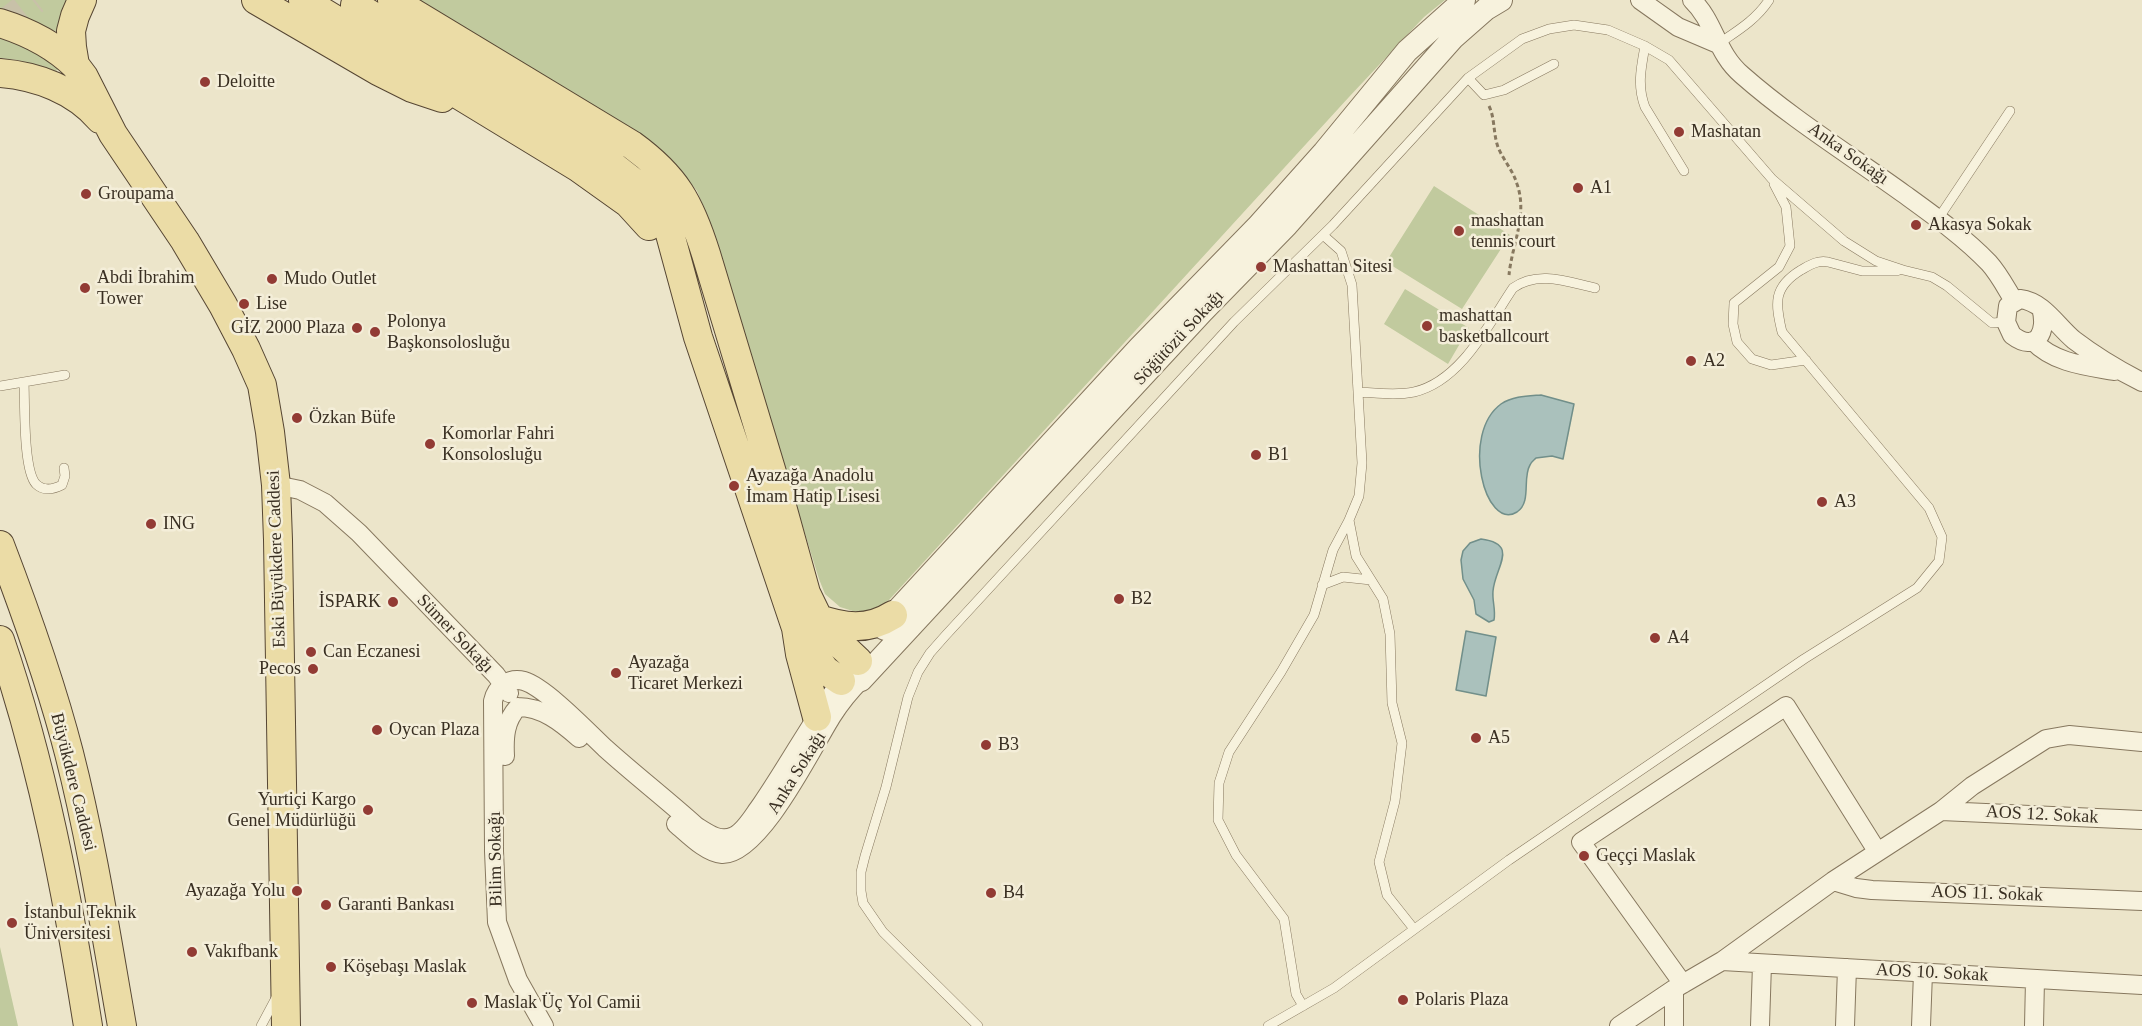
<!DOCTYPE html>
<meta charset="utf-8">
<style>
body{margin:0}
canvas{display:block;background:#ece5ca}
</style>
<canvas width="2142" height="1026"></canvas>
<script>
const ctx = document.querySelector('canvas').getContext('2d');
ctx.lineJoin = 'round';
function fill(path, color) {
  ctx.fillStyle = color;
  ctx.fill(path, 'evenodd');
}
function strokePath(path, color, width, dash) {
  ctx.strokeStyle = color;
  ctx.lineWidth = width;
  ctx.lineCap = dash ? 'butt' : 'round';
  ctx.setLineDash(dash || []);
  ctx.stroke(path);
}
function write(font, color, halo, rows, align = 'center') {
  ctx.font = font + ' Georgia,serif';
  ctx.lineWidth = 5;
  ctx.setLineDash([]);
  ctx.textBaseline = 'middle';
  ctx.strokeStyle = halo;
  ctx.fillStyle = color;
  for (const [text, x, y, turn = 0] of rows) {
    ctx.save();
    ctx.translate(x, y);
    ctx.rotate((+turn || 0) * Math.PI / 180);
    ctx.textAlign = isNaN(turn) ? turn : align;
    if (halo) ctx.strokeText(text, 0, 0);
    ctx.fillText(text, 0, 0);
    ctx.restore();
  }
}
const green = new Path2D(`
 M0,0H67L60,17L58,32L0,11Z
 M419,0H1445L1424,17L1349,97L889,600L871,613L856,612L840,607L825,594L819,579L703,205L697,191L674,162L657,146L637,133Z
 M0,34L23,41L60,68L56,71L17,60L0,58Z
 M1434,186L1510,235L1462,309L1386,262Z
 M1405,289L1469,328L1448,364L1384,324Z
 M0,947L18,1026H0Z`);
const water = new Path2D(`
 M1541,395L1574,404L1563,459L1552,456L1536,458C1534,460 1531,462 1530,465C1522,478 1532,502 1517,512C1485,532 1460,434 1501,404C1513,396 1528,396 1541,395Z
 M1481,539C1520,544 1495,567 1493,591C1492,601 1496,610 1494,620L1489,622L1476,614L1474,600L1463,579L1461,560L1463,551L1470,543Z
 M1466,631L1496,637L1486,696L1456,690Z`);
const primaryTunnel = new Path2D(`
 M0,27L35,0`);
const path = new Path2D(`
 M1489,106C1495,118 1493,133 1498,147C1503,160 1513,170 1517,184C1528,215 1512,244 1509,275`);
const service = new Path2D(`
 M1718,44C1737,31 1756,20 1769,0
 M1645,46C1641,68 1637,86 1645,107L1684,171
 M1468,78L1484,95L1504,90L1554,64
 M1774,184L1786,207L1790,246L1779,267L1734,303L1733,324L1737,342L1752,359L1771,365L1806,360
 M1938,219L2010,111
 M24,382C25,403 23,470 36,484C44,492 54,489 62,485L65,476L64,468
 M0,386L65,375
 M1359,392C1377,393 1396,396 1414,392C1461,381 1488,325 1513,288C1538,270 1568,282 1595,288
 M1349,520L1356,556L1383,599L1390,634L1392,703L1402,743L1395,801L1379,862L1387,895L1414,929
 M1322,585L1343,577L1371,580
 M1303,1006L1296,994L1284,919L1236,855L1218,820L1219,783L1229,752L1281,672L1314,615L1333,550L1349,520L1359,496L1362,463L1352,285L1341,251L1323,235
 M261,1026L277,996
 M978,1026L883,932L863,903L861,891V872L865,856L886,787L908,697L918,672L930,653L945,636L1234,322L1333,225L1468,78L1522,39L1549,29L1574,25L1608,30L1645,46L1669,60L1772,179L1844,241L1876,261L1903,270L1932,277L1947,286L1992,323L2006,322
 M1268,1026L1334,988L1509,860L1804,659L1917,588L1939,561L1942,537L1929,508L1782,332C1775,303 1773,287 1801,270C1810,265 1817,260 1828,262L1862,271H1897`);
const minor = new Path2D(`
 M1640,0L1678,27L1718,44
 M1692,0C1715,22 1716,53 1742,75C1792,119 1850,155 1904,194C1933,215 1964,237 1989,263C1999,274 2006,288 2014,301
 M2041,308C2048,331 2037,354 2012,335L2006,322L2008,306L2020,299C2044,302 2056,325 2074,340C2095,356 2118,370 2142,382
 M2033,341C2054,363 2086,366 2114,371
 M276,485L300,490L325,503L359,533L496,675L509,693
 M518,707C542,707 561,722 579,738
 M505,756C504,737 505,721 518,707
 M1941,811L2142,820
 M676,824C688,834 706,853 722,854C760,856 814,744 832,716C841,702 850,691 861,680
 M1833,881L1856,888L1872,890L2142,901
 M1722,961L2142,985
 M1683,984L1581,842L1786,706L1877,851
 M1674,989V1026
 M544,1026L518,980L497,922L494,851L493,701C496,687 509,677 524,681C545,687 588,732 605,748C635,775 666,799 696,826C707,833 720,843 734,836C745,831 754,814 761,805C789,764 812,721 841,681
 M1619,1026L1674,989L1722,961L1833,881L1941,811L1972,786L2046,739L2069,735L2142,742
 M1760,1026L1762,964
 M1845,1026L1847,968
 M1921,1026L1923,973
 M2034,1026L2035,980`);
const tertiary = new Path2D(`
 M885,629L893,615L1139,348L1257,227L1324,152L1407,51L1464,0
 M861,680L1203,311L1287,225L1453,38L1486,9L1501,0`);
const primary = new Path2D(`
 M82,0L75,16L71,31L72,47L75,65L84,77L113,134L185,241L223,305L246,349L262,385L270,432L276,485L278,540L286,1026
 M256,0L378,71L412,88L442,98
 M303,0L579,168L628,203L649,226
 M392,0L632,145C676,177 690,203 706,254L780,499L806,593L823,628L858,661
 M355,5L599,155L636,184L648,196L667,223L698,337L796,628L800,654L817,717
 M0,23C29,32 53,44 75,65
 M0,73C37,76 75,90 100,119
 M0,545C26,613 51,683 69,753C92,843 106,935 122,1026
 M816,618C844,628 868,631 893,615
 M0,640C43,766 67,894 88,1026
 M804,640L825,670L841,681`);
const markers = [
 [205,82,6,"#923b34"],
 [1679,132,6,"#923b34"],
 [1578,188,6,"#923b34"],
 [86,194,6,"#923b34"],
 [1916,225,6,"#923b34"],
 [1459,231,6,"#923b34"],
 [1261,267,6,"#923b34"],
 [272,279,6,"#923b34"],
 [85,288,6,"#923b34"],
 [244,304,6,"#923b34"],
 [1427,326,6,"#923b34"],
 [357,328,6,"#923b34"],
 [375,332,6,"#923b34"],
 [1691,361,6,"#923b34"],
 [297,418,6,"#923b34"],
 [430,444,6,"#923b34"],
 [1256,455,6,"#923b34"],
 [734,486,6,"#923b34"],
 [1822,502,6,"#923b34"],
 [151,524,6,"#923b34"],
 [1119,599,6,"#923b34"],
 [393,602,6,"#923b34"],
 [1655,638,6,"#923b34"],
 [311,652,6,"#923b34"],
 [313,669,6,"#923b34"],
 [616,673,6,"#923b34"],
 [377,730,6,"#923b34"],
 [1476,738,6,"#923b34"],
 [986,745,6,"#923b34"],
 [368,810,6,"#923b34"],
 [1584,856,6,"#923b34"],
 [297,891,6,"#923b34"],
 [991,893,6,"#923b34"],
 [326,905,6,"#923b34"],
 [12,923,6,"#923b34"],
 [192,952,6,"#923b34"],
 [331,967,6,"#923b34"],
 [1403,1000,6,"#923b34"],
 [472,1003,6,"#923b34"]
];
const poiNames = [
 ["Deloitte",217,82],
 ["Mashatan",1691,132],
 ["A1",1590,188],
 ["Groupama",98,194],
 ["mashattan",1471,221],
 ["tennis court",1471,242],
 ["Akasya Sokak",1928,225],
 ["Mashattan Sitesi",1273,267],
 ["Abdi İbrahim",97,278],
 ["Tower",97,299],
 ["Mudo Outlet",284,279],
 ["Lise",256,304],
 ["mashattan",1439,316],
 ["basketballcourt",1439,337],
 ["Polonya",387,322],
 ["Başkonsolosluğu",387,343],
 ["GİZ 2000 Plaza",345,328,"right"],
 ["A2",1703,361],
 ["Özkan Büfe",309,418],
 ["Komorlar Fahri",442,434],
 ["Konsolosluğu",442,455],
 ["B1",1268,455],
 ["Ayazağa Anadolu",746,476],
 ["İmam Hatip Lisesi",746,497],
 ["A3",1834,502],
 ["ING",163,524],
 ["B2",1131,599],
 ["İSPARK",381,602,"right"],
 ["A4",1667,638],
 ["Can Eczanesi",323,652],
 ["Ayazağa",628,663],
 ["Ticaret Merkezi",628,684],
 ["Pecos",301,669,"right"],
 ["Oycan Plaza",389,730],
 ["A5",1488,738],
 ["B3",998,745],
 ["Yurtiçi Kargo",356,800,"right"],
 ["Genel Müdürlüğü",356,821,"right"],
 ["Geççi Maslak",1596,856],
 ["Ayazağa Yolu",285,891,"right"],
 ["B4",1003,893],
 ["Garanti Bankası",338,905],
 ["İstanbul Teknik",24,913],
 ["Üniversitesi",24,934],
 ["Vakıfbank",204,952],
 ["Köşebaşı Maslak",343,967],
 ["Polaris Plaza",1415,1000],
 ["Maslak Üç Yol Camii",484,1003]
];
const streetNames = [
 ["Anka Sokağı",1848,154,35],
 ["Söğütözü Sokağı",1179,338,-47],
 ["Eski Büyükdere Caddesi",277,559,-92],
 ["Sümer Sokağı",455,634,46],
 ["Anka Sokağı",797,773,-58],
 ["Büyükdere Caddesi",73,782,76],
 ["AOS 12. Sokak",2042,815,3],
 ["Bilim Sokağı",496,859,-91],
 ["AOS 11. Sokak",1987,894,2],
 ["AOS 10. Sokak",1932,973,3]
];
fill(green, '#c1ca9e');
fill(water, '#aac1bc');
strokePath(water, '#718f8a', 1.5);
strokePath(primaryTunnel, '#c8c1a8', 28, [28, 14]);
strokePath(service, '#87785f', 10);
strokePath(minor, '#87785f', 20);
strokePath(tertiary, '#87785f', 24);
strokePath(primary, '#564633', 30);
strokePath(path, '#87785f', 3, [4.5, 3]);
strokePath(service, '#f7f2dd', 9);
strokePath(minor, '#f7f2dd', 18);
strokePath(tertiary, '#f7f2dd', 22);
strokePath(primary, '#ebdca6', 28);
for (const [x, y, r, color] of markers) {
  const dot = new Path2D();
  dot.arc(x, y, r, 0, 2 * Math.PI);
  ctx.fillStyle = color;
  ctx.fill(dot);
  strokePath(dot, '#f4eed9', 2);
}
write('18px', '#392f22', '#f4eed9', poiNames, 'left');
write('18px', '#392f22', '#f4eed9', streetNames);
</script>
